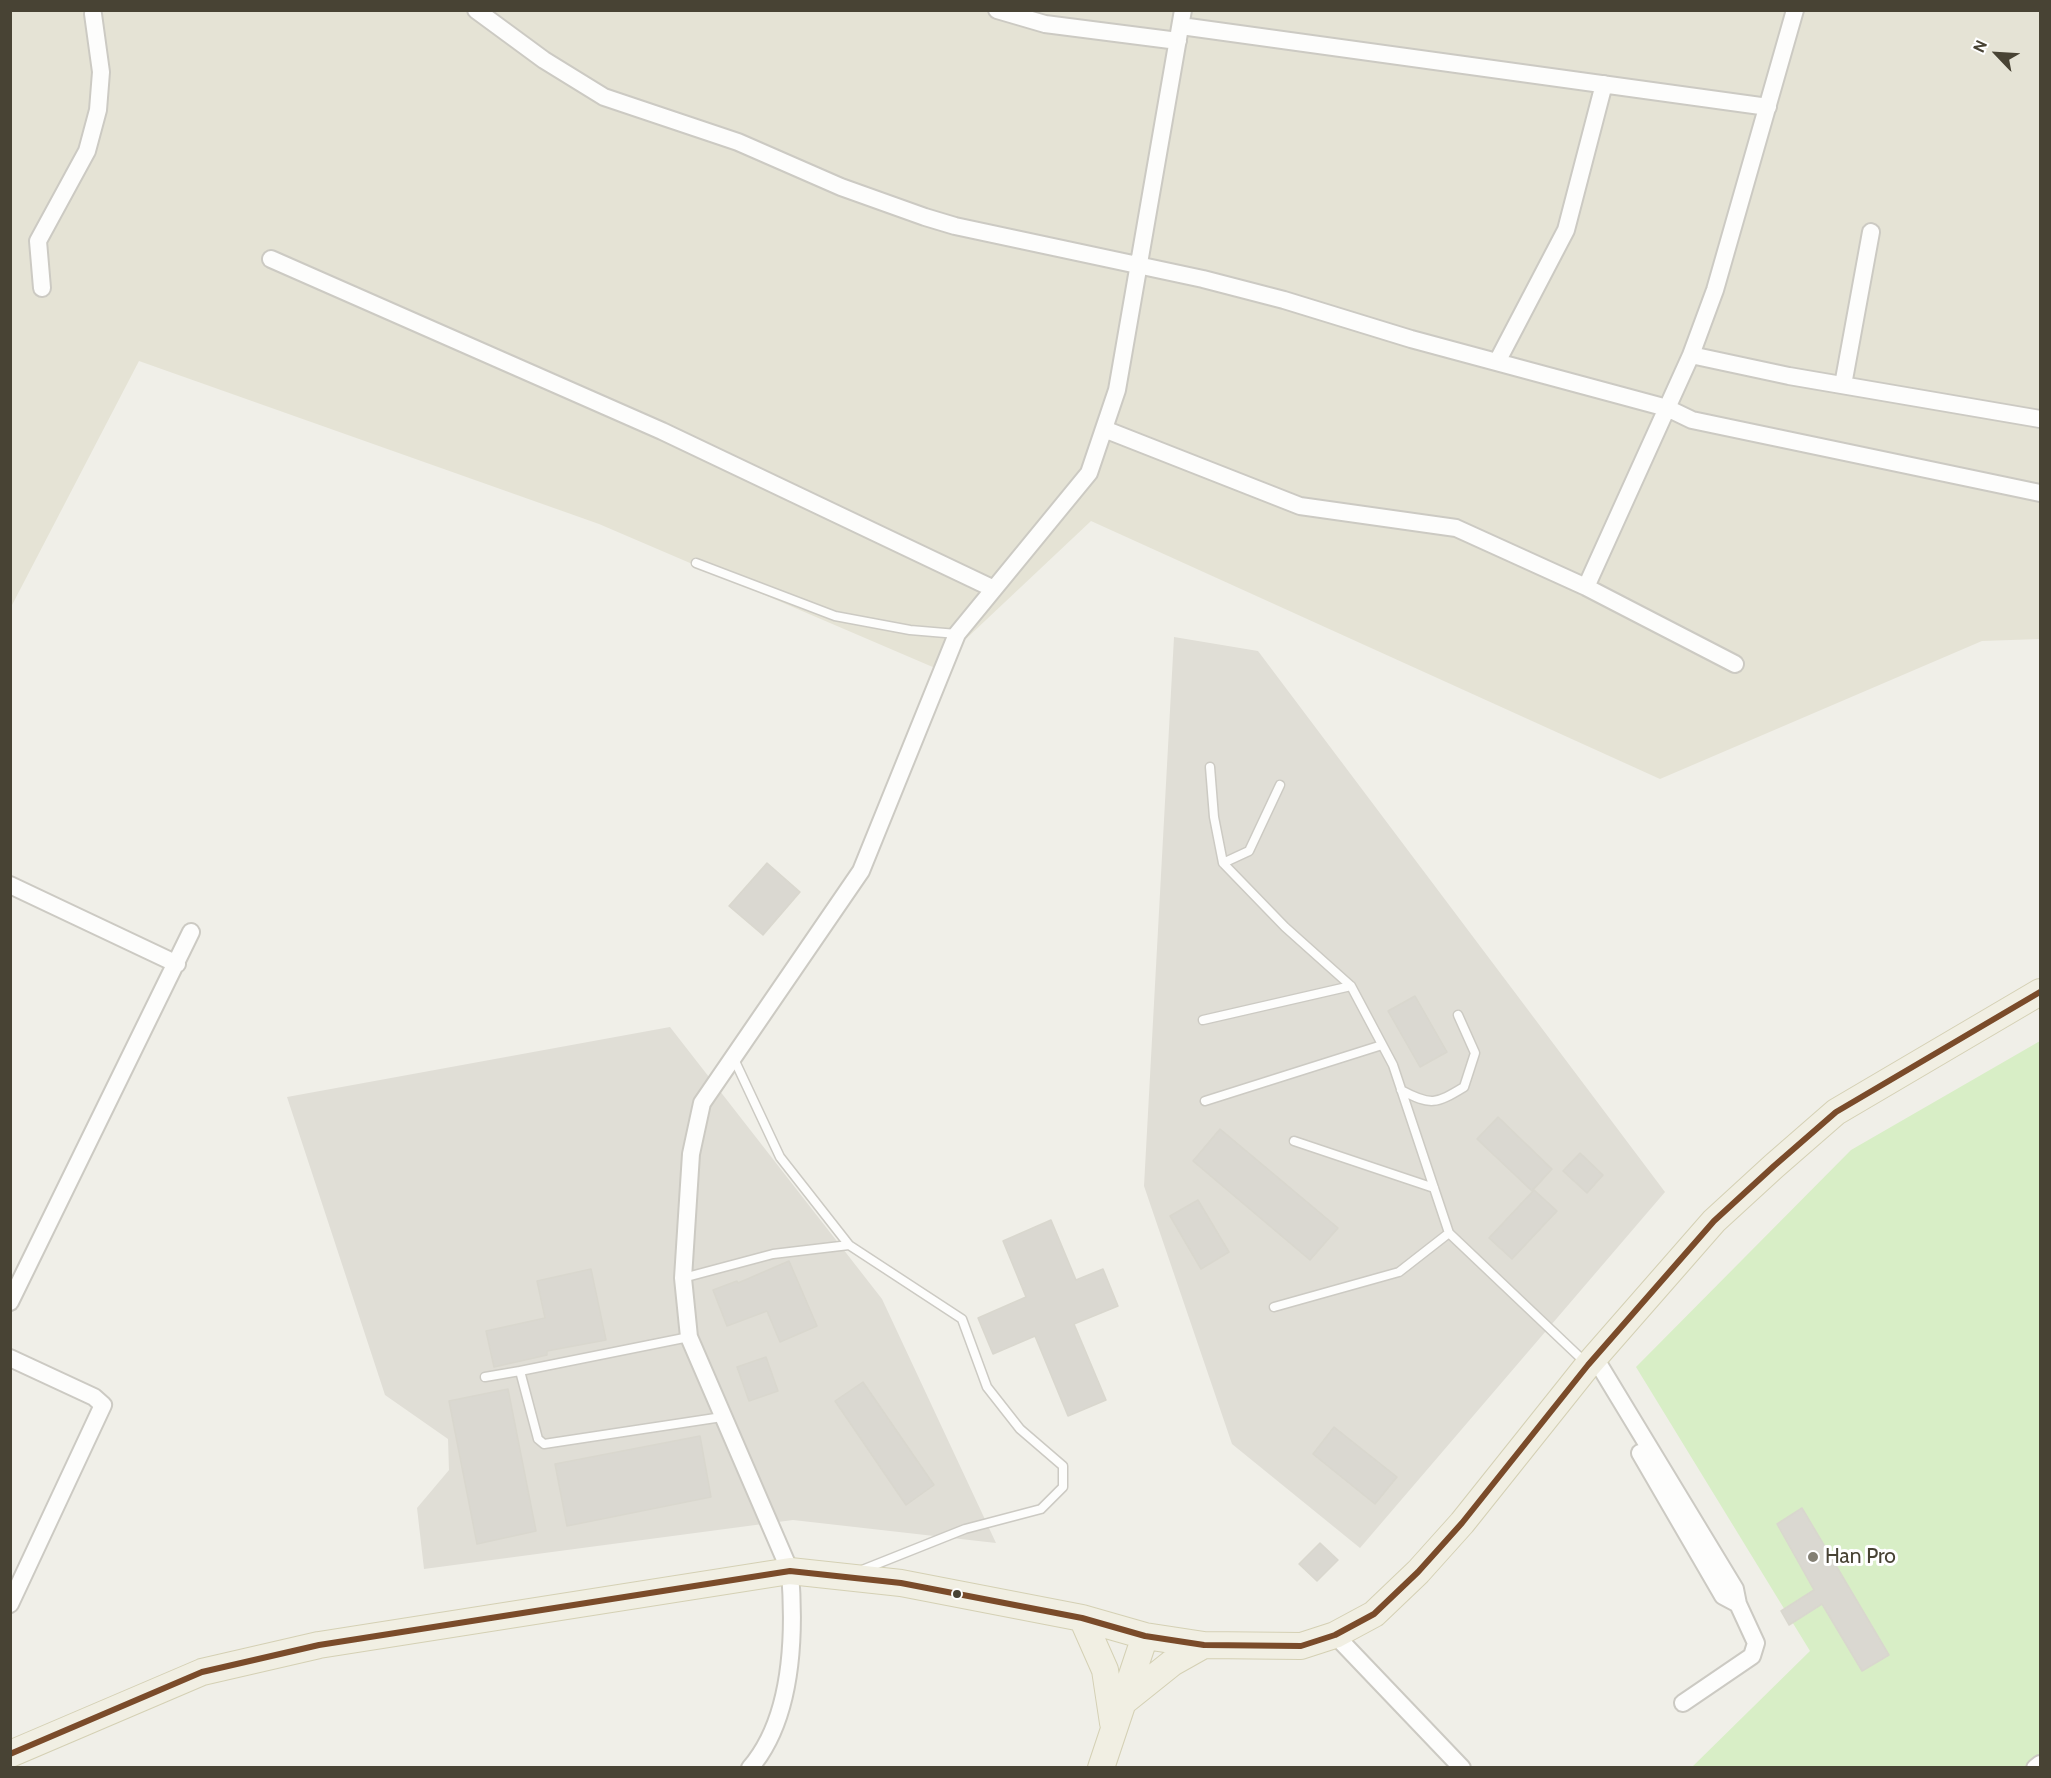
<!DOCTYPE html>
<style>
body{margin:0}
#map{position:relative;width:2051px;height:1778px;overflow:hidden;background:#f0efe8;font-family:Cabin,sans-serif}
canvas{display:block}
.frame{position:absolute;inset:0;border:12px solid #484334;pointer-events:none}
.north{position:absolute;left:1967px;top:24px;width:60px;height:60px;-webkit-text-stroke:4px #fff;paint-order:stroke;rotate:295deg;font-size:16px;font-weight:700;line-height:24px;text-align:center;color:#484334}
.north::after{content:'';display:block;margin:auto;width:21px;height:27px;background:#484334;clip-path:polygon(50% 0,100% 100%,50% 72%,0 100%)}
</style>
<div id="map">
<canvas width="2051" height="1778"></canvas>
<div class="frame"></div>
<div class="north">N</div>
</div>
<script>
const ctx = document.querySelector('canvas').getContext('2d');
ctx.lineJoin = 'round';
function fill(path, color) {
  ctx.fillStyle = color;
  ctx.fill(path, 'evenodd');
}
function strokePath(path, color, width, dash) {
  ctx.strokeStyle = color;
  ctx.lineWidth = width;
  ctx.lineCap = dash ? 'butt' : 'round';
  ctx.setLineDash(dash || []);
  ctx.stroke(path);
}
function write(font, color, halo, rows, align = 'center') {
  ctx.font = font + ' Cabin,sans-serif';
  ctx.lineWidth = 6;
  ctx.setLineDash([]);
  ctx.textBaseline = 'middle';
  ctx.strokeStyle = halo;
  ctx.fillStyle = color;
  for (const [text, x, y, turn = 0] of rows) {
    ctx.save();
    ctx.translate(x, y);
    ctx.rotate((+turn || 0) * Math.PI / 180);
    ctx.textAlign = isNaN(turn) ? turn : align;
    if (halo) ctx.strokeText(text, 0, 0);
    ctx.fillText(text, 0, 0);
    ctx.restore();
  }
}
const residential = new Path2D(`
 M11,11H2040V639L1982,641L1660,779L1091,521L935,668L599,524L139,361L11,607Z`);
const industrial = new Path2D(`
 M1174,637L1258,651L1665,1192L1360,1548L1232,1444L1144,1186Z
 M670,1027L882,1299L996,1543L793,1520L424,1569L417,1508L449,1470L448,1439L385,1395L287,1097Z`);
const green = new Path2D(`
 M2040,1041V1767H1692L1810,1651L1636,1367L1851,1150Z`);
const building = new Path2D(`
 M767,863L800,892L763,935L729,906Z
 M1415,996L1447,1052L1420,1067L1388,1011Z
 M1498,1117L1552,1169L1532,1191L1477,1139Z
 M1220,1129L1338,1228L1310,1260L1193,1161Z
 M1580,1153L1603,1175L1587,1193L1563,1171Z
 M1534,1190L1557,1211L1512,1259L1489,1238Z
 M1198,1200L1229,1252L1201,1269L1170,1216Z
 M1051,1220L1076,1280L1103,1269L1118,1306L1074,1324L1106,1400L1068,1416L1035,1336L993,1354L978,1318L1026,1297L1003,1241Z
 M789,1261L817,1326L780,1342L767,1311L727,1326L713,1290L737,1281L738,1283Z
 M591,1269L606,1340L547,1351V1355L494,1367L486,1331L545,1318L537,1281Z
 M766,1357L778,1391L749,1401L737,1367Z
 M863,1382L934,1485L906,1505L835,1401Z
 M508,1389L536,1531L477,1544L449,1401Z
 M1334,1427L1397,1477L1375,1504L1313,1454Z
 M700,1436L711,1497L567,1526L555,1464Z
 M1802,1508L1889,1655L1862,1671L1822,1604L1789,1625L1781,1611L1814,1590L1777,1524Z
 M1320,1543L1338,1560L1317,1581L1299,1564Z`);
const lane = new Path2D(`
 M696,563L835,616L910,630L957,634
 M1210,767L1214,817L1223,863L1285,927L1351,986L1393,1065L1449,1233L1587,1364
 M1223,863L1249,851L1280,785
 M1203,1020L1351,986
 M734,1059L780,1157L849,1245L962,1319L987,1387L1020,1429L1063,1466V1487L1041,1509L965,1529L862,1570
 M1401,1090C1431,1106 1436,1104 1464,1087L1475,1053L1458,1015
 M1205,1101L1382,1045
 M1294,1141L1434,1188
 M683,1278L773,1254L849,1245
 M1274,1307L1399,1272L1449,1233
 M689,1337L520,1371L538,1439L544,1444L722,1417
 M485,1377L520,1371`);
const street = new Path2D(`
 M476,10L544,60L604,97L738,142L841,187L925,217L955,226L1203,279L1284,300L1411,339L1667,408L1692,420L2040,493
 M997,10L1045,24L1178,41
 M1795,10L1715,290L1691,355L1789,376L2040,419
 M1181,26L1768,107
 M271,259L662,431L994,589
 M42,288L38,241L87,151L98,110L101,72L93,14
 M1497,362L1566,230L1604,84
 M1843,385L1871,232
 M1104,429L1300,506L1456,528L1586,587L1735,664
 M1586,587L1691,355
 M10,885L177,964
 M10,1302L191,932
 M10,1358L94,1397L103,1405L10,1604
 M1595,1358L1735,1589L1738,1604L1756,1643L1752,1656L1683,1703
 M1640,1453L1723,1596L1738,1604
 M1335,1635L1462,1768
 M750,1768C793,1718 795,1634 790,1571L689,1337L683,1278L691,1154L702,1103L861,871L957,634L1089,473L1117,390L1183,10
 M2035,1768L2040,1764`);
const primary = new Path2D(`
 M1082,1618L1105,1670L1113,1723
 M1122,1703L1172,1663L1204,1645
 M10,1754L202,1672L319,1645L790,1571L901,1583L1082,1618L1145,1636L1204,1645L1301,1646L1335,1635L1374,1614L1418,1572L1462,1523L1588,1365L1714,1221L1774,1166L1836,1112L2040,992
 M1101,1768L1145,1636`);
const bus1 = new Path2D(`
 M10,1754L202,1672L319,1645L790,1571L901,1583L1082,1618L1145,1636L1204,1645L1301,1646L1335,1635L1374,1614L1418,1572L1462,1523L1588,1365L1714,1221L1774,1166L1836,1112L2040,992`);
const markers = [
 [1813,1557,6,"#837f73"],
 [957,1594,5,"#484334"]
];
const poiNames = [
 ["Han Pro",1825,1557]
];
fill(residential, '#e5e3d5');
fill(industrial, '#e0ded6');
fill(green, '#d8eec6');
fill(building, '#dad8d1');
strokePath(building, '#d9d7ce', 1.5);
strokePath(lane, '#cccac3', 11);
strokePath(street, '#cccac3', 20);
strokePath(primary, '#d4d0b4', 28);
strokePath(lane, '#fdfdfc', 8);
strokePath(street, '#fdfdfc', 16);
strokePath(primary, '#f1efe3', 26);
strokePath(bus1, '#7a4b2a', 6);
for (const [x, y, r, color] of markers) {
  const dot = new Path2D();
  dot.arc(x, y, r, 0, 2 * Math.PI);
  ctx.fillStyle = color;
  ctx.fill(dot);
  strokePath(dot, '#fff', 2);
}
write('21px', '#484334', '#fff', poiNames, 'left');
</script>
